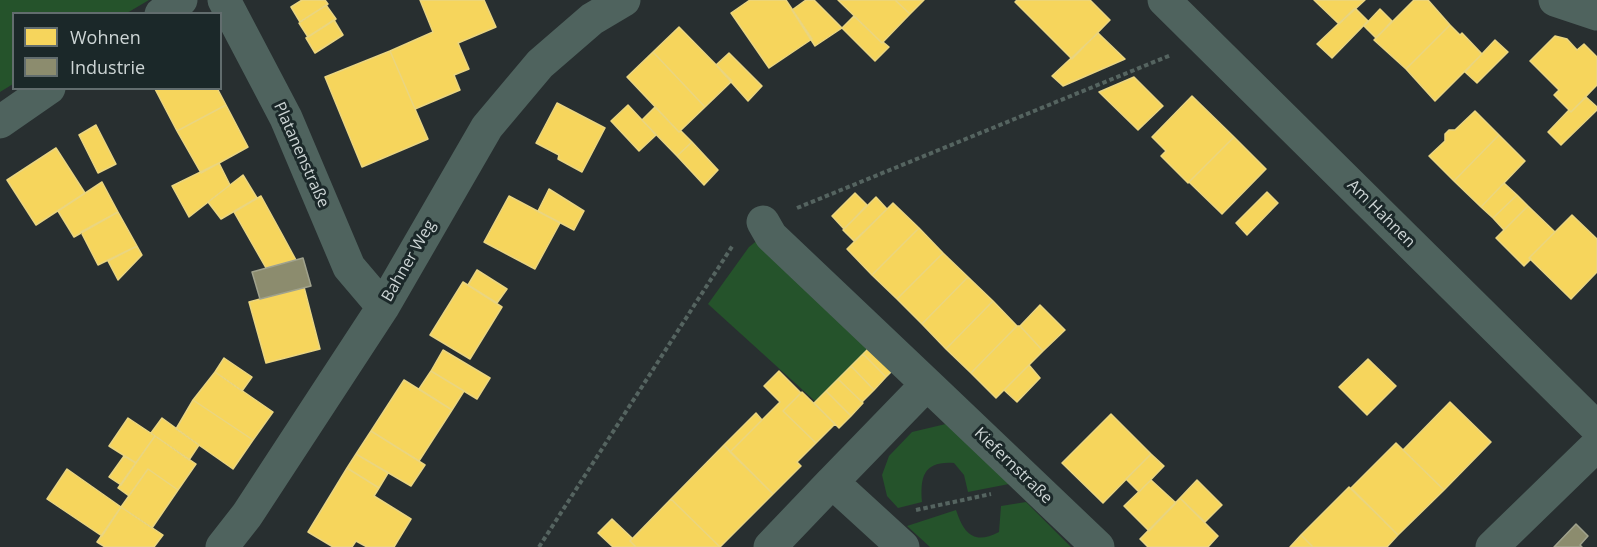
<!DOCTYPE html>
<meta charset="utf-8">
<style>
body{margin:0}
#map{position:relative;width:1597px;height:547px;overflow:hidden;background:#282f30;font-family:"Open Sans",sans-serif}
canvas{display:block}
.legend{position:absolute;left:12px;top:12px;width:210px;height:78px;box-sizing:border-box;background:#1b2829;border:2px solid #626d6e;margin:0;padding:8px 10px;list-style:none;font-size:18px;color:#cdd5d5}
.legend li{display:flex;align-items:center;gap:12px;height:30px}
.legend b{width:30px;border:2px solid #626d6e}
</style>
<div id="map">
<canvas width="1597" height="547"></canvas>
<ul class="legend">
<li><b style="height:16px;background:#f6d55c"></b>Wohnen</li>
<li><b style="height:16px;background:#8c8c6e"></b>Industrie</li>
</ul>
</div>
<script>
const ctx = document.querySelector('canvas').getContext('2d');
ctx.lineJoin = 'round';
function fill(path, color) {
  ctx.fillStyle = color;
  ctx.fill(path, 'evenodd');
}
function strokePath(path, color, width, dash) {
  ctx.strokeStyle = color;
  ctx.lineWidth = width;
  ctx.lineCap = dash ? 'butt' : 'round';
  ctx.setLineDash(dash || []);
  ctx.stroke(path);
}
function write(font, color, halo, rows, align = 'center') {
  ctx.font = font + ' "Open Sans",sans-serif';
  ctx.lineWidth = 6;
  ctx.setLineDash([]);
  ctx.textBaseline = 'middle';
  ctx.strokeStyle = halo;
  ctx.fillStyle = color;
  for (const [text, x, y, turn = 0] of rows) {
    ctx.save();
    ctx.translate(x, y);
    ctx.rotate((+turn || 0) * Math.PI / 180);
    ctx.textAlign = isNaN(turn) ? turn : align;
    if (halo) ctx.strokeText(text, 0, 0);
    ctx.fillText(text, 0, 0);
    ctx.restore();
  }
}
const green = new Path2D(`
 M0,0H149L127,13L14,14L13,84L0,92Z
 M764,235L875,342L816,402L708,304L749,247Z
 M950,423L1009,484L968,492L964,475L954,463C924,461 920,476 922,502L898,508L887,496L882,475L889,456L912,432Z
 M1026,502L1071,547H930L907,526L956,510C964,534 974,545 999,532L1001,506Z`);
const homes = new Path2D(`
 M302,0H325L328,4L300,22L291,7Z
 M420,0H484L496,27L458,43L469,69L454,75L460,90L415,109L390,51L433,32Z
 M750,0H786L812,39L769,68L731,13Z
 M806,0H814L842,28L815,46L792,10Z
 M838,0H895L910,14L882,43Z
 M895,0H924L910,14Z
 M1017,0H1090L1110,20L1072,59L1015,2Z
 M1314,0H1365L1339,24Z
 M1414,0H1428L1450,25L1406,69L1374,40Z
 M326,5L336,19L308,37L299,23Z
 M1354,9H1356L1368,21L1332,58L1317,44Z
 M1380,9L1392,21L1376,38L1364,26Z
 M854,16L882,43L883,42L889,47L875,61L842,28Z
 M334,20L343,35L315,53L306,38Z
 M1450,25L1460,35L1462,33L1482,54L1435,101L1406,69Z
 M679,27L732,81L705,107L653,52Z
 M1098,33L1125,59L1063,86L1052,76Z
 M1555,36L1567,39L1577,50L1584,44L1597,57V85L1571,112L1554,95L1559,90L1530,61Z
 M1495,40L1508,52L1477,83L1465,72Z
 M390,51L428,139L362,167L325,77Z
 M653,52L705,107L679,132L627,77Z
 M729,53L762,86L748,101L716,65Z
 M1134,77L1163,106L1138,130L1099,92Z
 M217,88L226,105L177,131L155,89Z
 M1192,96L1234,137L1188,183L1161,156L1166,151L1152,137Z
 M1586,97L1597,107V110L1561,145L1548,132L1569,110L1571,112Z
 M557,103L605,128L582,172L558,159L559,155L536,143Z
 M226,105L248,147L201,173L177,131Z
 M628,105L656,135L639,151L611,121Z
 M655,107L679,132L681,131L692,142L677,156L642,120Z
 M1475,111L1499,135L1454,181L1429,156L1445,141V134L1449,130H1455Z
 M96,125L116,164L98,173L79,135Z
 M1499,135L1525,161L1481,207L1454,181Z
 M1234,137L1266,169L1222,214L1189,182Z
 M692,142L718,170L704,185L677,156Z
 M56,148L85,193L36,225L7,180Z
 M219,163L230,185L189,217L172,186Z
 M243,175L257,198L221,219L208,202Z
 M102,182L118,212L74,237L58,211Z
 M1504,183L1517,195L1493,218L1481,207Z
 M549,189L584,211L574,230L538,211Z
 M1267,192L1278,203L1247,235L1236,223Z
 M855,193L867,205L844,229L832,216Z
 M1517,195L1528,206L1504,230L1493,218Z
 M261,196L283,236L296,260L266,268L234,212Z
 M509,196L560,223L535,269L484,242Z
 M876,197L887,209L854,241L843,230Z
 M893,203L919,228L872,275L847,249Z
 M1528,206L1555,232L1529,258L1531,259L1524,266L1496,238Z
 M118,212L137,246L98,265L81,232Z
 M1572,215L1597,239V272L1571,299L1529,258Z
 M919,228L943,253L897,299L872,275Z
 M137,246L142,255L118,280L108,261Z
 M943,253L968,277L922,324L897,299Z
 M477,270L507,289L497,303L468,285Z
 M968,277L993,301L946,349L922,324Z
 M463,282L502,307L470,359L430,335Z
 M304,287L320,349L266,363L249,302Z
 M993,301L1017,326L971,373L946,349Z
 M1040,305L1065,330L1043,351L1020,326Z
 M1017,326H1020L1043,351L996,398L971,373Z
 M875,342L898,365L886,377L863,354Z
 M443,350L490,378L477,399L431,371Z
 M863,354L886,377L874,390L851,366Z
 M224,358L252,377L242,391L215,372Z
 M1368,359L1396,386L1367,415L1339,387Z
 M1029,365L1040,378L1017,402L1004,390Z
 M851,366L874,390L862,402L838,379Z
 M431,371L464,391L452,410L419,389Z
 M779,371L801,393L783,411L816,443L797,462L801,466L773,494L730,452L780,402L764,386Z
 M215,372L273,412L253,440L193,400Z
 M838,379L863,403L851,416L826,391Z
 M404,380L452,410L419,461L371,431Z
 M826,391L851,416L839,428L814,403Z
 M802,392L835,424L816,443L783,411Z
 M193,400L253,440L233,469L176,429Z
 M1450,402L1491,442L1444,490L1403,450Z
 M756,413L762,420L730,452L724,445Z
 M1111,414L1151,454L1103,503L1062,463Z
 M128,418L155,436L136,463L109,446Z
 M162,418L199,445L189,460L151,433Z
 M371,431L425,465L411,486L356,454Z
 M155,436L196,464L178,490L148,469L129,496L118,488Z
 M1396,443L1444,490L1398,535L1351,488Z
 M724,445L773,494L720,547L671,499Z
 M356,454L388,473L379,488L347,468Z
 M1151,454L1164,466L1139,492L1126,479Z
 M124,456L136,463L121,485L109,477Z
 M347,468L379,488L374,496L411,519L394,547H367L356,541L352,547H333L308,532Z
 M67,469L121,507L102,536L47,499Z
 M148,469L178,490L152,528L121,507Z
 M1151,480L1176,503L1149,531L1124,506Z
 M1197,480L1222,505L1205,522L1180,498Z
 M1349,487L1398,535L1387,547H1313L1301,535Z
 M1180,498L1218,536L1208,547H1148L1140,539Z
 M671,499L720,547H636L630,541Z
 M121,507L163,535L154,547H105L97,542Z
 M612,519L632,538L630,541L636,547H613L598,533Z
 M1301,535L1313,547H1290Z`);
const industry = new Path2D(`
 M303,258L311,286L260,299L252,272Z
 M1576,524L1588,536L1580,545L1582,547H1554Z`);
const path = new Path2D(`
 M797,208L1171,55
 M916,510L991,494
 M539,547L733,245`);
const minor = new Path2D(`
 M224,0L286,118L349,267L383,307
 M1164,0L1597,428
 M1555,0L1597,14
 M161,14L181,0
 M0,122L49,88
 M763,222L771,236L927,384L832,482
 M927,384L1098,547
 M222,547L247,515L383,307L487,127L540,64L592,19L624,0
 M770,547L832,482L903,547
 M1492,547L1597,445`);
const streetNames = [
 ["Platanenstraße",301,155,66],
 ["Am Hahnen",1381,214,45],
 ["Bahner Weg",409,261,-60],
 ["Kiefernstraße",1013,466,44]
];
fill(green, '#25532b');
fill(homes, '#f6d55c');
strokePath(homes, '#ead580', 1.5);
fill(industry, '#8c8c6e');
strokePath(industry, '#a0a28d', 1.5);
strokePath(path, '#556460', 4, [4.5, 3]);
strokePath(minor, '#4f635e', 33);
write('16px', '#cdd5d5', '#1b2829', streetNames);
</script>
